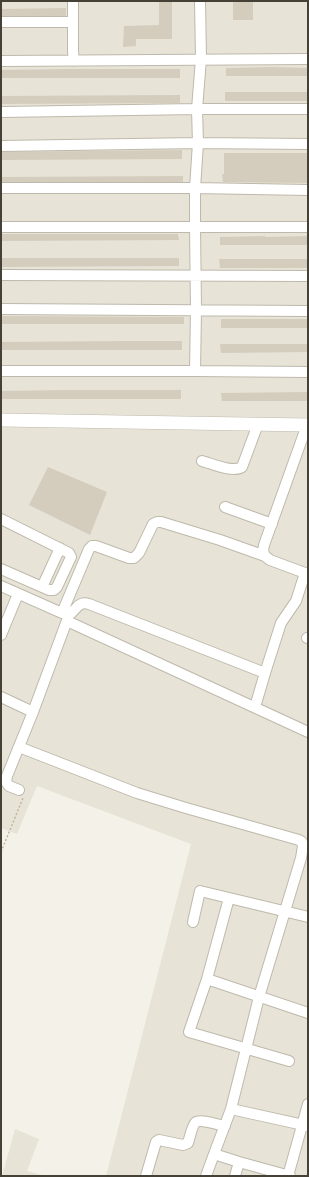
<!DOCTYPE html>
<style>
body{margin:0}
#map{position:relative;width:309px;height:1177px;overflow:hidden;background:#f3f1e8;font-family:Quicksand,sans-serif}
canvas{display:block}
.frame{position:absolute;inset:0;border:2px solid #464137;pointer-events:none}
</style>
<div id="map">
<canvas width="309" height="1177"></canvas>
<div class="frame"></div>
</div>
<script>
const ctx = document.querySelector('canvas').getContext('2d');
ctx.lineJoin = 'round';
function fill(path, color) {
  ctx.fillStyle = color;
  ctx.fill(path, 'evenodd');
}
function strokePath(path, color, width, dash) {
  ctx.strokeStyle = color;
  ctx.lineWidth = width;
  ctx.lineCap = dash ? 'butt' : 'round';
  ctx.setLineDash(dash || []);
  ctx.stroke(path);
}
const residential = new Path2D(`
 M1,1H308V1176H106L191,844L37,786L17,834L1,828Z
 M15,1129L39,1139L27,1171L46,1176H2Z`);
const building = new Path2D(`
 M159,1H172V39H136V46L123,47L124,26L159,25Z
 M233,1H253V20H233Z
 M66,8V16H1V9Z
 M272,67L308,68V76H226V68Z
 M67,69H180V78H1V70Z
 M225,92H308V101H225Z
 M180,95V103L1,104V96Z
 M182,150V159L1,160V152Z
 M224,153H308V183L223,182L222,174H224Z
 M183,176V182H1V177Z
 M1,234H178L179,240L1,241Z
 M265,236V237L308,236V245H220V237Z
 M1,258H179V266L1,267Z
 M219,259H308V268H220Z
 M1,316L184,317V324H1Z
 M221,319H308V328H221Z
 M125,341H182V350H1V342Z
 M220,344H308V352L221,353Z
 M68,390H181V399H1V391Z
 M308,392V401H222L221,393Z
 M48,467L107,492L90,535L29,505Z`);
const path = new Path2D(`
 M1,852L23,798`);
const minor = new Path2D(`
 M73,1V51L74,61
 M1,22H73
 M1,61C103,61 206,59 308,59
 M1,112L197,109H308
 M1,146L198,143L308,144
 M1,188H195L308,190
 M1,227H308
 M1,275L308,276
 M1,309L308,311
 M1,371H195L308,372
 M195,371L196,309L195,227V188L198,143L197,109L201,59L200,1
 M202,461C213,464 232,473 242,467L258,424
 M225,507L272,524
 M1,519L69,553L71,557L57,587L54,590H49L1,569
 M1,586L62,613L69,615C77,609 78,601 89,604L265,673L281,623L296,601L305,573L270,560L265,556L263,551L264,545L307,425
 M42,587L60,548
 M62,613L89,549L92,546H96L129,558H134L139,553L153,524L157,522H161L220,540L265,556
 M67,621L308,732
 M1,635L18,594
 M307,638H308
 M1,697L33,712
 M255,707L265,673
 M19,747L137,793L186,808L299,840L302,842L303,846L301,858L259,997L231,1109L214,1154L239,1162L290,1176
 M19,790L9,786L6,782L7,776L33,712L69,615
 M229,898L207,979L189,1032L289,1061
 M193,922L200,891L308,917
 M207,979L308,1013
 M231,1109L308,1126
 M146,1176L156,1142L159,1140L183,1145L188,1143C190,1137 192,1125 196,1122C201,1119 219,1125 225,1126
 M206,1176L214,1154
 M235,1176L239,1162
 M288,1176L308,1104`);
const tertiary = new Path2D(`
 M1,420L308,425`);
fill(residential, '#e7e3d6');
fill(building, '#d4cdbe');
strokePath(minor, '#beb9ab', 12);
strokePath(tertiary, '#beb9ab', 14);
strokePath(path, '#bfb69d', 1.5, [2, 2]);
strokePath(minor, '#fff', 10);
strokePath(tertiary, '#fff', 13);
</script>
